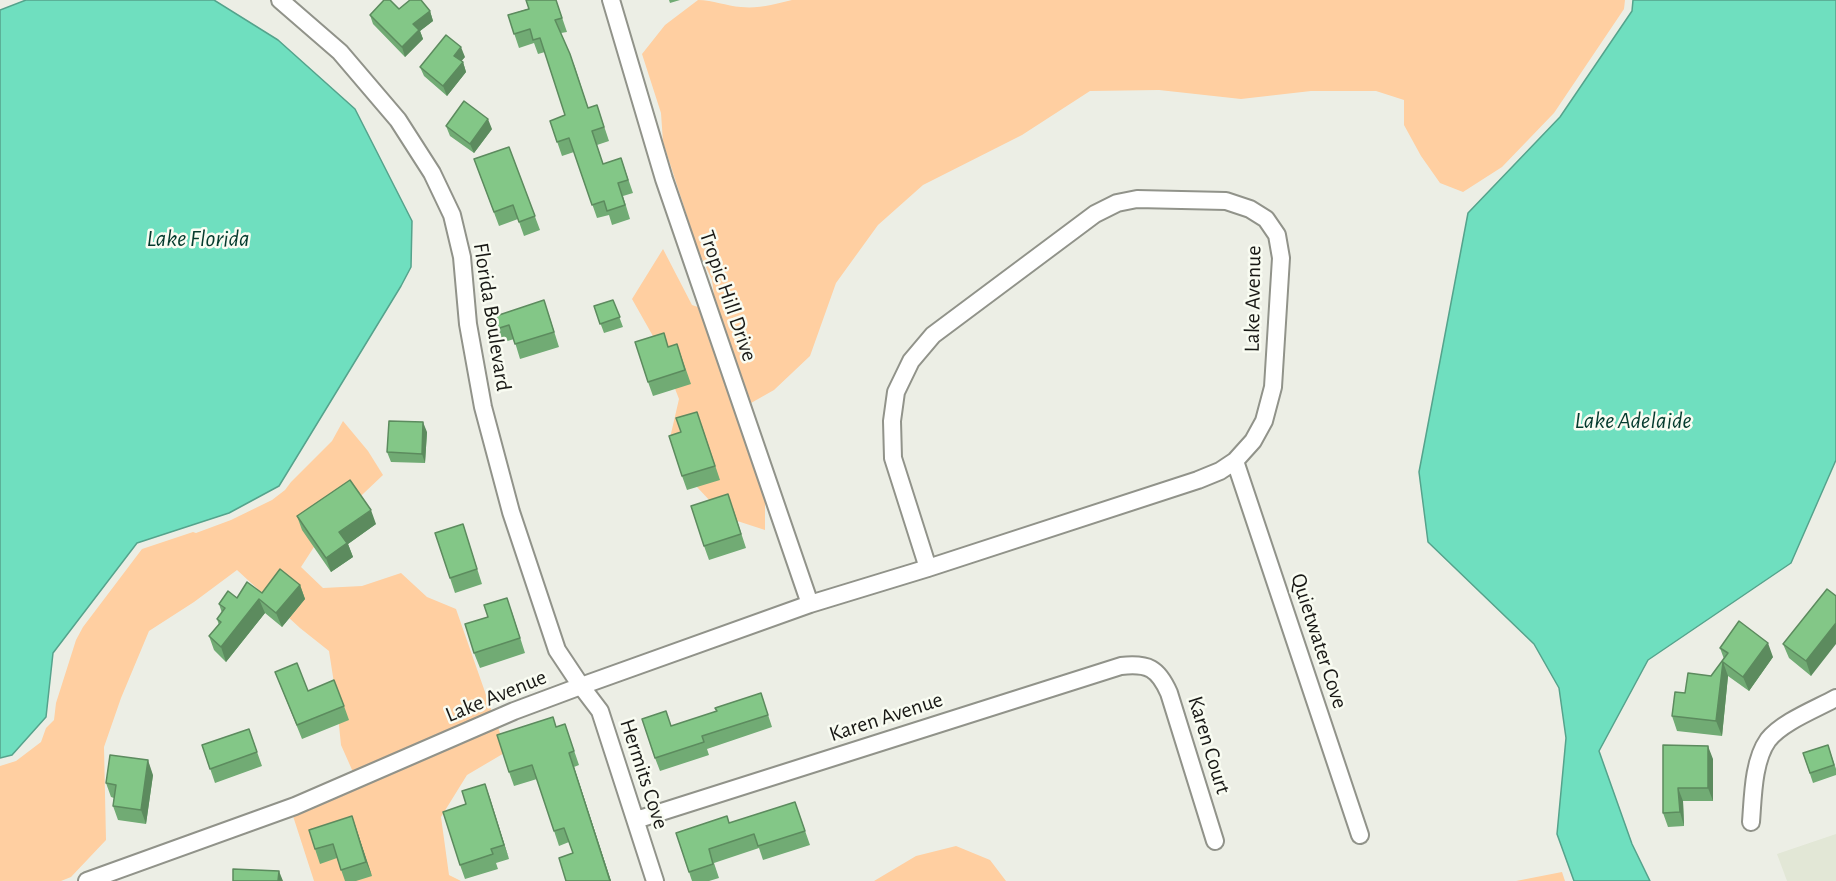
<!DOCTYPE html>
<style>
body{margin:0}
canvas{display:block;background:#eceee5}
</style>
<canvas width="1836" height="881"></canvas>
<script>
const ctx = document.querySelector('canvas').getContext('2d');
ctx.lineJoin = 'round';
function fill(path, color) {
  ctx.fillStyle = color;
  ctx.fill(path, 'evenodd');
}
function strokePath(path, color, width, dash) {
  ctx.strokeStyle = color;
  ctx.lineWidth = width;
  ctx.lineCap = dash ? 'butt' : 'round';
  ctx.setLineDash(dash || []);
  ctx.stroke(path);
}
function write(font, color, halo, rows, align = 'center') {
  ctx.font = font + ' "Alegreya Sans",sans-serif';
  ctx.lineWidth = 5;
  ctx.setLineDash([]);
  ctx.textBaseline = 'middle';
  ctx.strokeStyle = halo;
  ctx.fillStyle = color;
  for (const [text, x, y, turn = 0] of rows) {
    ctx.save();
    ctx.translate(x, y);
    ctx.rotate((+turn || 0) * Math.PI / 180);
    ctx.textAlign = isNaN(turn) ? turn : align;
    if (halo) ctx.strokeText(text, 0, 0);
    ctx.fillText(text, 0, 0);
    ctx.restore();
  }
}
const built = new Path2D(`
 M1836,834V881H1787L1777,854Z`);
const green = new Path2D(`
 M698,0C713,0 726,6 741,7C758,9 776,4 792,0H1625L1624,9L1554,113L1502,167L1463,192L1440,183L1421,156L1404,125V100L1376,91H1311L1241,99L1159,90L1090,91L1022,135L923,185L878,225L836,283L810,356L774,390L751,403L714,295L712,280L698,250L663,142L661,113L642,54L665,25Z
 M663,249L692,305L698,307L765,501V530L725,517L697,487L670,438L679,399L658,345L632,299Z
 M343,421L368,451L383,475L325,530L301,567L323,588L362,586L401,573L427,597L456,609L492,712L353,772L341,745L336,696L329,651L300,628L237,570L194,602L149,631L121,698L104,747L106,840L71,877L61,881H0V766L16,761L41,742L46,728L54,720L56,703L76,640L83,627L142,549L193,532L196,533L231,520L272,500L285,490L291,482L332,441Z
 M498,727L506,752L467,775L441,817L449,875L461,881H314L293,816Z
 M956,846L990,860L1006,881H874L916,856Z
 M1562,872L1565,881H1516Z`);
const water = new Path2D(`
 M26,0H214L278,40L355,109L412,221L411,267L401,286L279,486L229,513L137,543L53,653L46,717L12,755L0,758V10Z
 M1633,0H1836V460L1791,563L1648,660L1599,751L1632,844L1650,881H1574L1557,834L1566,738L1559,688L1534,644L1428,542L1419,472L1468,213L1560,117L1632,11Z`);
const minor = new Path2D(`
 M280,0L340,52L398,120L432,173L452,215L462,257L468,324L483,407L511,512L557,650L581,686L600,711L655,881
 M611,0L664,179L810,604
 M1235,461L1360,835
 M636,820L1121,666C1148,663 1158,668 1169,693L1215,841
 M1751,822C1753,797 1753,761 1768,740C1782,722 1816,709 1836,698
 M87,881L295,806L514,711L581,686L810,604L928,568L1198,480L1220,471L1235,461L1253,441L1264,421L1273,387L1281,258L1277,235L1266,219L1250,209L1226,201L1137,199L1117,203L1095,214L933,335L911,361L896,392L892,421L893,458L928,568`);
const wall = new Path2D(`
 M556,0L567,32L561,33L575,67L588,108L597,105L609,141L597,145L603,164L621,158L633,193L623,196L630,219L612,225L609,215L597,218L574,152L562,156L550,121L565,115L545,52L538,54L534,43L519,48L508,15Z
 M669,0H680L670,3Z
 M399,9L430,11L433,21L420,31L423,39L405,57L373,24L370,15Z
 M465,57L461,61L463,62L466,72L447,96L424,76L420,67Z
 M446,126L492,129L474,153L450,136Z
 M509,147L540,230L524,236L518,219L499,226L474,159Z
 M613,300L623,327L604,333L594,306Z
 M549,315L559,347L520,359L514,339L498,344L490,318Z
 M677,344L691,384L653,396L648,382L669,347Z
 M702,426L720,480L687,490L682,476Z
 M427,432L425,463L391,462L387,452Z
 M733,508L746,548L709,560L704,546Z
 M297,516L376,524L348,544L353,557L331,572L302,530Z
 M463,524L482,584L455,593L450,578Z
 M300,585L305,599L282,627L265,613L226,662L214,650L209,636L219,625L217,619L222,613L219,604L237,598Z
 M1836,596L1811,676L1789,658L1783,644Z
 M512,612L525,653L480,668L474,653Z
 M1720,648L1773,657L1749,691L1728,676L1722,736L1677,731L1672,716L1685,693L1711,676L1724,659Z
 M275,672L308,691L344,706L349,720L302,739Z
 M761,693L772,727L707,749L709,755L660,771L655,758L672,726L717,711Z
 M565,724L579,765L574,767L611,881H566L573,853L569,842L559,846L537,779L514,786L509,772L557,727Z
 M249,729L262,766L215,783L202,745Z
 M1663,745L1713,759V801H1683L1684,826L1668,827L1663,813Z
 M1828,745L1836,769V775L1813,783L1803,753Z
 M153,775L146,824L118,820L113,806L114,798L111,797L106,783Z
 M485,784L509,859L496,863L498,869L465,879L460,865L466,804Z
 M795,802L810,845L763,860L759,848L714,863L719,878L709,881H692L676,833L730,823Z
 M352,816L372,876L356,881H345L337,858L320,864L315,849Z`);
const shadedWall = new Path2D(`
 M430,11L433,21L420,31L423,39L405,57L402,47L413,24Z
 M461,47L465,57L458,65L454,56Z
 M463,62L466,72L447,96L443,86Z
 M488,119L492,129L474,153L470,144Z
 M423,422L427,432L425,463L422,454Z
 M371,510L376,524L348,544L353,557L331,572L326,558L339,532Z
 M300,585L305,599L282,627L276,613Z
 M259,599L265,613L226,662L221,647Z
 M1836,623V644L1811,676L1806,661Z
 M1768,643L1773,657L1749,691L1743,677Z
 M1723,662L1728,676L1722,736L1716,721Z
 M1708,746L1713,759V801L1708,788Z
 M569,753L574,767L611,881H610Z
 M148,760L153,775L146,824L141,810Z
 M485,784L490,798L509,859L504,845Z
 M1678,788L1683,801L1684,826L1680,812Z
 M352,816L372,876L366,862Z
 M279,871L283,881H278Z`);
const building = new Path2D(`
 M384,0H390L399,9L410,0H421L430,11L413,24L419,30L402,47L370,15Z
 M526,0H556L562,18L555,20L570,54L588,108L597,105L604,127L592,131L603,164L621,158L628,180L618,183L625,205L607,211L604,201L592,205L569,138L557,142L550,121L565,115L540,38L533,40L530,29L514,34L508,15L529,9Z
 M446,35L461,47L454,56L463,62L443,86L420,67Z
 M464,101L488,119L470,144L446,126Z
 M509,147L535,216L519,222L513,205L494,212L474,159Z
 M544,300L554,332L515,344L509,325L493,330L490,318Z
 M613,300L620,317L600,324L594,306Z
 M664,333L668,347L677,344L685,370L648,382L635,342Z
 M697,412L715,466L682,476L669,436L681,432L676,418Z
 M389,421L423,422L422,454L387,452Z
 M350,480L371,510L339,532L347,543L326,558L297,516Z
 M728,494L741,534L704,546L691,506Z
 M463,524L477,569L450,578L435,533Z
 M280,569L300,585L276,613L259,599L221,647L209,636L221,622L217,619L225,608L219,604L228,591L237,598L247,582L262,593Z
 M1827,589L1836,596V623L1806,661L1783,644Z
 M507,598L520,638L474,653L465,624L488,617L484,605Z
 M1739,621L1768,643L1743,677L1723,662L1716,721L1672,716L1675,692L1685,693L1688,673L1711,676L1728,653L1720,648Z
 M297,663L308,691L334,680L344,706L297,725L275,672Z
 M761,693L768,715L702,736L704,742L655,758L642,719L666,711L671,726L717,711L715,708Z
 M553,717L556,727L565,724L574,751L569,753L610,881H566L559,858L573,853L564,828L554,831L532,765L509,772L497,735Z
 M249,729L257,752L210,769L202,745Z
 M1663,745L1708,746V788H1678L1680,812L1663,813Z
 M1828,745L1834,765L1810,773L1803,753Z
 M110,755L148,760L141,810L113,806L116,785L106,783Z
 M485,784L504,845L491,849L493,854L460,865L443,812L466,804L462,791Z
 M795,802L805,831L758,846L754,834L709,849L713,864L689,872L676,833L727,816L729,823Z
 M352,816L366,862L341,870L333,844L315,849L309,830Z
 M233,869L279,871L278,881H233Z`);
const streetNames = [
 ["Tropic Hill Drive",728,296,71],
 ["Lake Avenue",1253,299,-89],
 ["Florida Boulevard",492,317,81],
 ["Quietwater Cove",1319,641,72],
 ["Lake Avenue",496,696,-22],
 ["Karen Avenue",886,717,-18],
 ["Karen Court",1209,745,73],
 ["Hermits Cove",644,774,72]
];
const waterNames = [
 ["Lake Florida",198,239],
 ["Lake Adelaide",1633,421]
];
fill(built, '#e2e7d6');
fill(green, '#ffcfa1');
fill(water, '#6fdfbf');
strokePath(water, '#55a38c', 1.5);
strokePath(minor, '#91938a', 20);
strokePath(minor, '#fff', 16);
fill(wall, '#71ab74');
fill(shadedWall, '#5c8b5e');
fill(building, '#83c787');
strokePath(building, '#5c8b5e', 1.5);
write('22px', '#181815', '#f9fcf2', streetNames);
write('italic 24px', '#053b2e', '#f9fcf2', waterNames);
</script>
